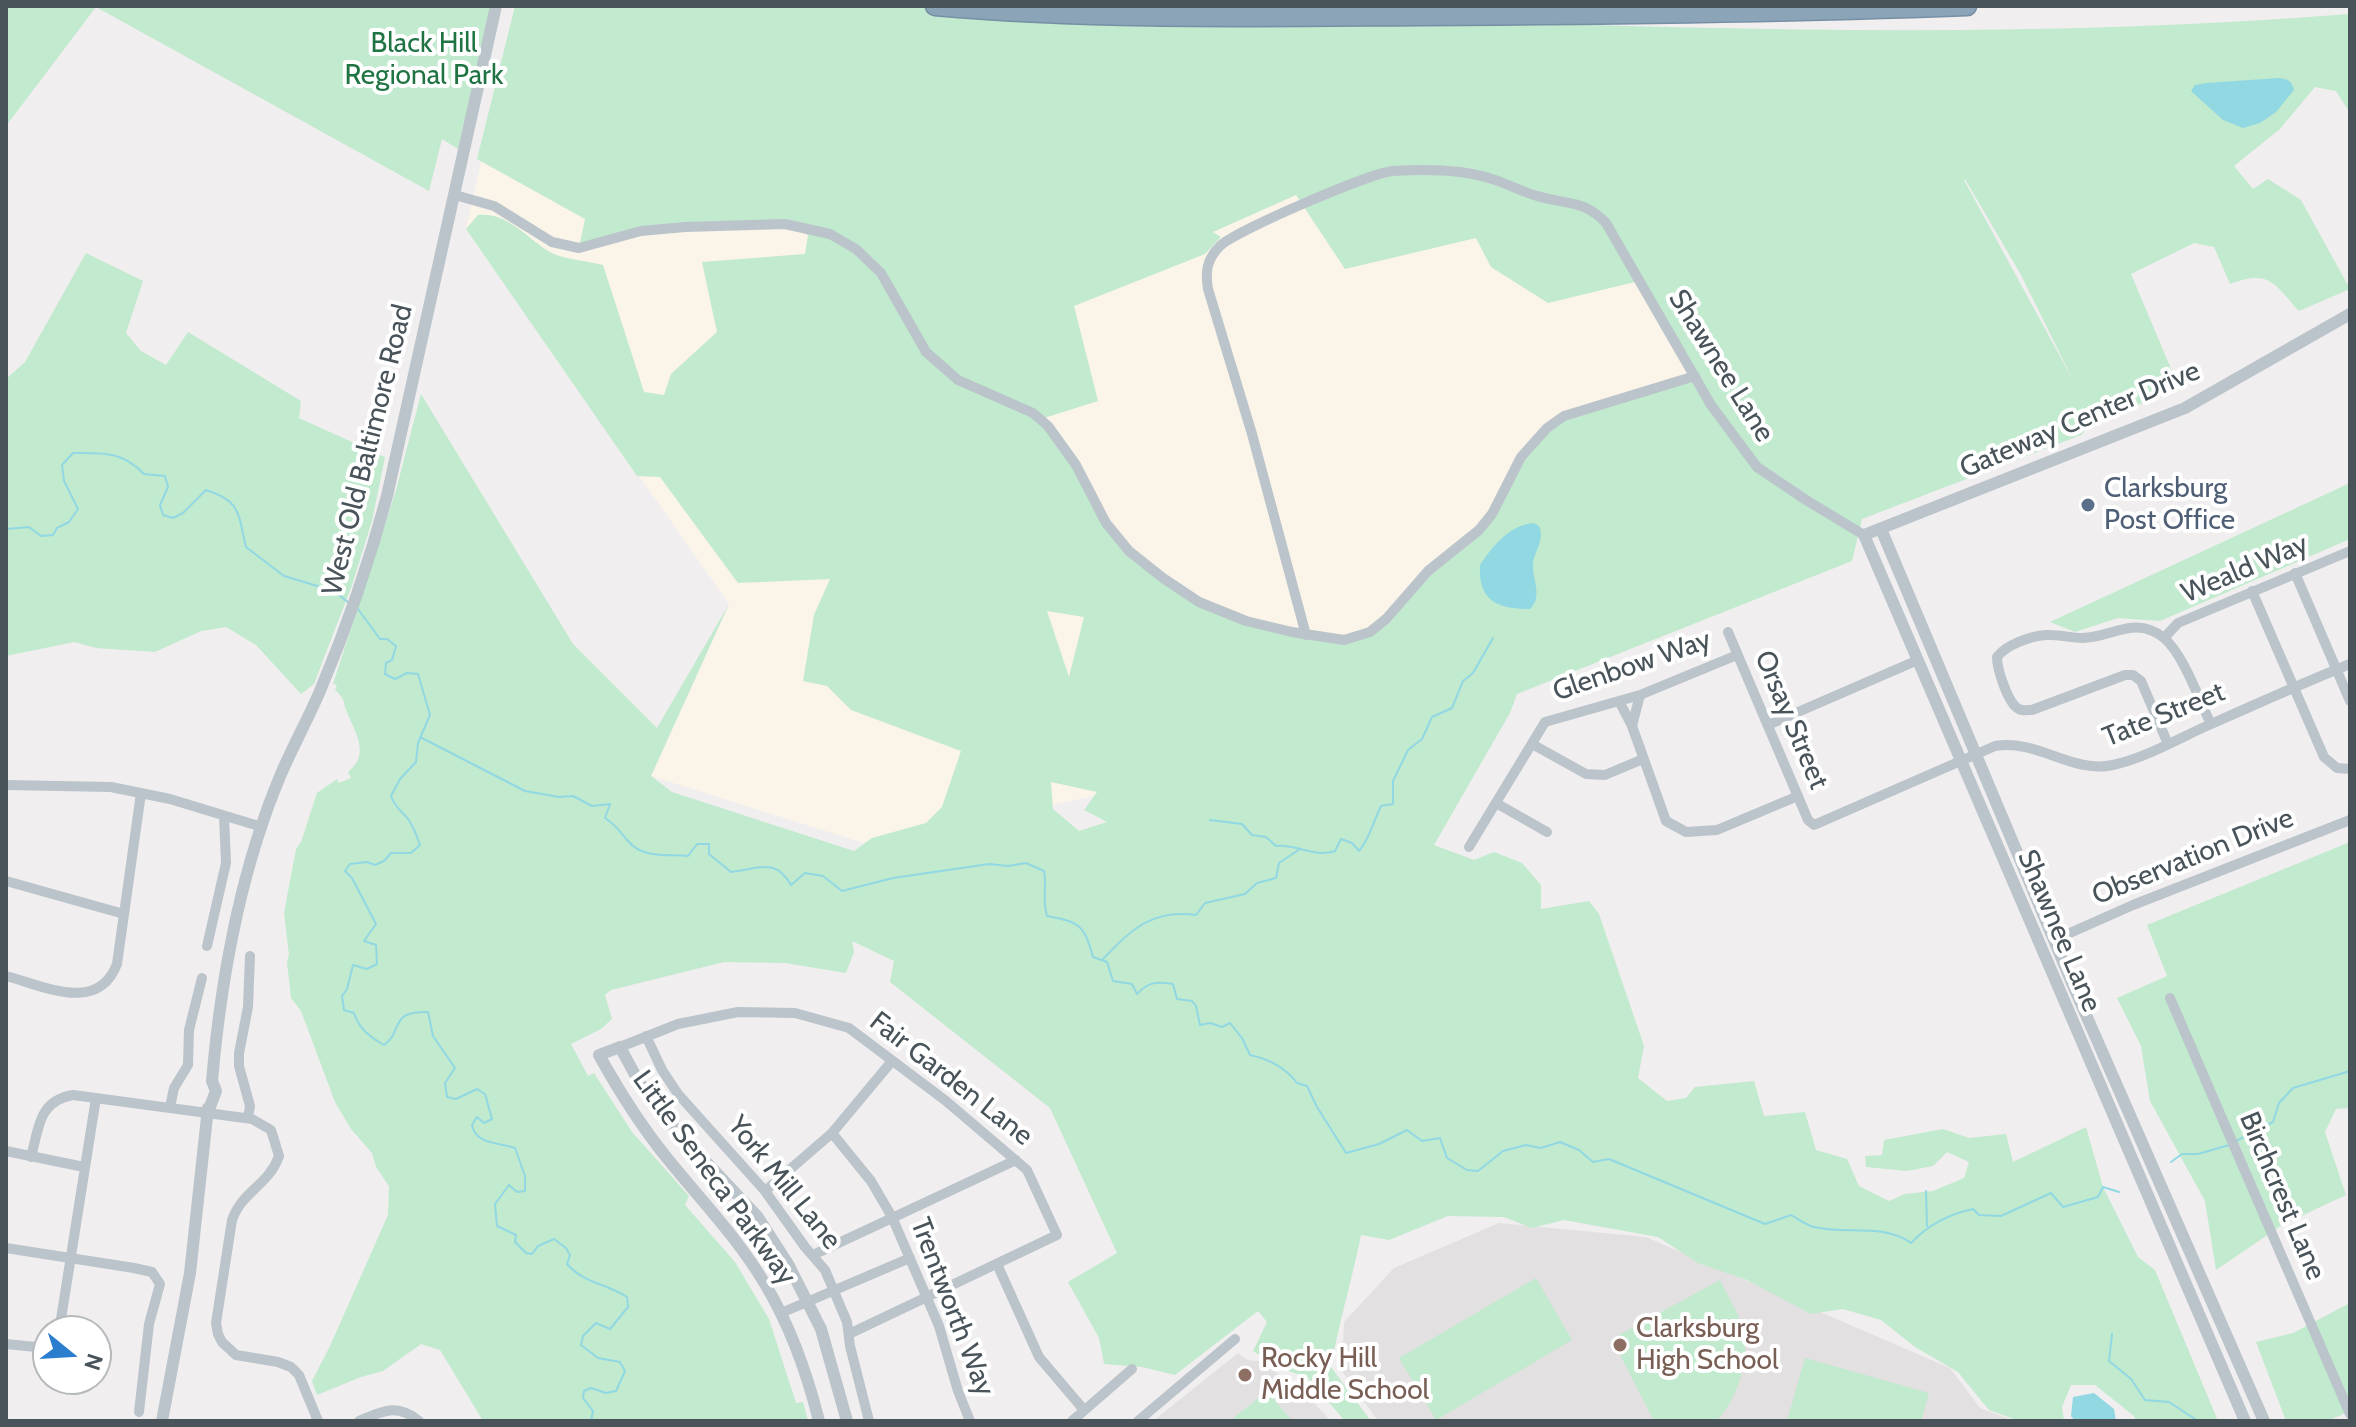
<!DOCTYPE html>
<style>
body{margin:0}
#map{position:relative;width:2356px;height:1427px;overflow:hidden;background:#f1eeef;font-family:Cabin,sans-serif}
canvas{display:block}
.frame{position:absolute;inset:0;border:8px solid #48535a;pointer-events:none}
.north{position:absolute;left:32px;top:1315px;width:80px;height:80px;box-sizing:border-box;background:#fff;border:2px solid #b6babd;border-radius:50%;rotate:108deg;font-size:22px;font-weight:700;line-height:32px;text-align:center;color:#48535a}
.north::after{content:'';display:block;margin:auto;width:28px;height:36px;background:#2b7ece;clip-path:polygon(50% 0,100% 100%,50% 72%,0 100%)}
</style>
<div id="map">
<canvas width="2356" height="1427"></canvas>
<div class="frame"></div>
<div class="north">N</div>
</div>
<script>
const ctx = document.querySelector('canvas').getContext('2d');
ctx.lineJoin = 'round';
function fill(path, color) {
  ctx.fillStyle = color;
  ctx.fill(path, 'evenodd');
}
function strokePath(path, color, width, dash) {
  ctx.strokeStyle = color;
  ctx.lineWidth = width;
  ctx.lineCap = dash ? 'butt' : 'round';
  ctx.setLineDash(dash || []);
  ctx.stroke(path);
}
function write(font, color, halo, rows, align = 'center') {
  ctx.font = font + ' Cabin,sans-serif';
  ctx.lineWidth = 8;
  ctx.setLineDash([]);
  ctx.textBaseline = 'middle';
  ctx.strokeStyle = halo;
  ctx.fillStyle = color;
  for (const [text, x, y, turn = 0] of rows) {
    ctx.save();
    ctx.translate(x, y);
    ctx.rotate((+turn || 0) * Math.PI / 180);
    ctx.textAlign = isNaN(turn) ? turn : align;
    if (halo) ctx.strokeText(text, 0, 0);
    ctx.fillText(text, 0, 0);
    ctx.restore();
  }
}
const commercial = new Path2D(`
 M516,6L1827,44L1859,503L1326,745L870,845L651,776L729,604L466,229Z`);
const education = new Path2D(`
 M1499,1223L1646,1237L1950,1368L1980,1408L2015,1421H1378L1342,1371L1344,1322L1394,1268Z
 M1238,1353L1247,1360L1259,1361L1301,1389L1331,1421H1153Z`);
const green = new Path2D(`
 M6,6H492L458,149L442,139L429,191L96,7L6,126Z
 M515,6C690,6 866,2 1041,6C1477,18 1914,49 2350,14V113L2336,91L2315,87L2280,129L2234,166L2253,189L2268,179L2301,200L2350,289L2299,311C2274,284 2270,269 2230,284L2214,247L2194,243L2131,274L2180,390L2095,420L2081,435L1862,519L1852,561L1517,694L1510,713L1434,845L1474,860L1494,852L1522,863L1541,885V909L1589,901L1599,914L1644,1046L1638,1078L1667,1101L1686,1098L1695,1087L1754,1081L1764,1116L1805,1112L1816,1150L1847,1159L1859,1186L1889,1201L1905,1194L1933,1191L1964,1178L1969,1162L1947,1152L1933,1166L1907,1171L1866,1167L1865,1156L1882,1155L1884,1140L1943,1129L1969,1138L2006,1134L2013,1162L2086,1127L2103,1187L2138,1257L2155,1270L2218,1421H2136L2134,1416L2095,1385H2071L2062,1407L2064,1421H2019L1989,1410L1958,1372L1915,1347L1881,1320L1843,1309L1811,1314L1747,1280L1698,1263L1658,1237L1564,1220L1532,1228L1504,1217L1448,1216L1389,1240L1361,1235C1352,1280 1339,1322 1331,1367L1371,1421H1345L1307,1377L1279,1368L1253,1351L1267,1322L1258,1311L1175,1375L1142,1367L1104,1364L1099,1338L1068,1282L1117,1253L1050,1108L890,982L894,961L852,941L854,952L846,973L785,963L724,962L611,990L605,995L612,1019L601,1029L571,1044L588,1076L594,1073L632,1132L689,1196L685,1205L735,1262L769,1319L796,1403L803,1402L808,1421H483L440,1350L421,1344L383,1371L361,1377L317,1395L312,1381L330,1346L388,1215L389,1186L376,1167L372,1153L351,1129L335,1102L301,1011L291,998L287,962L289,955L284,913L296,849L301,842L317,793L337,779L339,783L351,778L348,772C371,754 355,733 347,712C342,700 346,700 335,690L337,685L333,684L396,490L421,394L573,644L657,728L729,604L651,776L672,792L854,851L872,838L926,823L942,807L961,751L851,710L827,686L803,681L814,615L830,579L738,583L660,477L637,476L466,229L478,215C509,211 528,241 554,254C568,260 588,261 603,265L644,392L664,395L671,374L717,332L702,262L805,254L808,235L785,224L685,227L579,248L585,219L477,159ZM1965,179L2021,275L2074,382L1964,180ZM1296,195L1345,269L1476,238L1491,267L1548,303L1639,281L1694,377L1564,416L1521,457L1479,530L1428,571L1370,632L1344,640L1246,621L1180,589L1129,551L1048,426L1041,419L1098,401L1074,306L1205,254L1221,237L1213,232ZM1047,611L1084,617L1069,677ZM1051,782L1097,792L1084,810L1107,822L1079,831L1053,809Z
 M86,253L143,281L126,333L141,351L166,365L188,332L301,401L299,418L385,457L372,521L352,585L314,684L301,694L256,645L226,627L201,631L155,652L96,648L74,642L6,656V379L25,362Z
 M2350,483V539L2160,621L2118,618L2075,632L2050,622Z
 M2350,842V1108L2336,1109L2325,1132L2346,1195L2282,1225L2216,1270L2205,1201L2150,1101L2141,1046L2117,998L2167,976L2147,925Z
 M1536,1278L1572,1340L1436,1420L1399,1358Z
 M1720,1280C1728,1297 1740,1315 1744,1333C1750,1359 1736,1403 1716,1421H1654L1612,1339Z
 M2350,1303V1411L2327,1421H2286L2256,1342L2293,1333Z
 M1805,1358L1929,1393L1921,1421H1787Z
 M1267,1391L1292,1421H1230Z`);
const water = new Path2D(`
 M2279,78C2288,79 2292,81 2294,90L2276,112L2260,123L2243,128L2223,120L2191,91L2195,85L2206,83Z
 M1534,523L1539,526C1544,538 1538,546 1534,558C1529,576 1545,595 1530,609C1497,609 1478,601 1480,565C1493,546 1509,525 1534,523Z
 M2094,1393L2114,1409L2116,1421H2075L2071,1416L2073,1397Z`);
const stream = new Path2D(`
 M6,529L29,527L41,536L53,535L57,528L69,522L78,509L64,481L62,465L73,453C104,453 122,451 144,474L165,476L168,487L160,505L163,515L173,518L183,513L206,490C242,501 238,515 246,547L284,576L334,591L349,603
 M358,609L380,639H387L396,646L392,660L386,663L385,674L395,679L407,673L418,674L430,715L418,743L416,762L400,779L391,796C395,808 401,810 408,819C413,826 417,836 420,845L411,853H391L384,861L375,865L367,862L350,864L345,871L352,878L376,924L364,941L376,945L377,964L367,969L353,965L347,989L342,996L344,1010L354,1013C359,1029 370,1037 384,1045C404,1031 388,1011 428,1012L433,1036L455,1068L445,1083L447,1097L456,1099L477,1089L485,1094L492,1119L484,1123L477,1117L472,1125C476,1145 498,1142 515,1148L525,1176V1191L517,1192L509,1185L495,1204L497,1226L516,1235L515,1242L526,1253L532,1254L538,1246L554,1239L566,1248L570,1255L567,1264C583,1283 608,1284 627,1297L628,1307L610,1329L596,1323L583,1336L581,1345L598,1358L620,1362L625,1371L616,1391L606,1393L591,1388L584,1391L583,1398L593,1411L591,1421
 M420,737L525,791L559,797L573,796L592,806L610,804L605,818C616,825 620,832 628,841C643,859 667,854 688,856L697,844H709V854L731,872C758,869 775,857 791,885L805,873L823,876L842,891L893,878L989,864L1008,866L1026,863L1044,871C1047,888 1042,900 1047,916C1080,922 1084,925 1093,957L1107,962L1113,981L1132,984L1137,994C1148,982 1157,981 1173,984L1177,999L1192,1001L1196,1006L1200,1025L1210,1023L1222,1027L1230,1023L1242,1038L1250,1055C1269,1059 1285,1067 1297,1083L1307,1086L1317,1107L1346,1153L1379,1144L1407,1130L1422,1141L1440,1138L1447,1158L1467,1170L1478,1171L1503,1151L1526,1145L1541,1148L1560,1142L1579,1150L1593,1162L1609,1159L1765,1224L1791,1215C1798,1219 1806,1225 1814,1227C1846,1235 1883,1223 1911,1243C1927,1226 1949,1214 1973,1209L1979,1215L2001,1216L2051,1193L2063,1207L2098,1197L2103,1187L2119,1192
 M1210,820L1242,824L1252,835L1266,837L1276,846C1298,844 1314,858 1335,851L1341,839L1352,843L1359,851C1370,838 1373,822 1381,806L1393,804V781L1408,750L1422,739L1432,717L1452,708L1463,681L1473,673L1493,638
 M1103,959C1132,929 1152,909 1196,915L1205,903L1245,894L1257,883L1276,878L1279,863L1300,849
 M2236,1141L2273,1122L2279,1103L2293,1088L2350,1071
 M2171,1162L2182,1154H2198L2229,1145
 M1926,1191L1927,1226
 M2112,1334L2109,1361L2131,1379L2145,1400L2169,1402L2195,1419`);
const minor = new Path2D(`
 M455,195L494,206L552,242L579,248L641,231L685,227L785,224L830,234L856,249L881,273L926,352L958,380L1033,413L1048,426L1076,465L1106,523L1129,551L1163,578L1199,602L1246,621L1292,632L1344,640L1370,632L1386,619L1428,571L1479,530L1492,514L1521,457L1547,428L1564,416L1695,376
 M2295,573L2350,701
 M2252,591L2324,757L2337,768L2350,769
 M1728,632L1808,820L1814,825L1995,746C2038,739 2072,774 2113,765C2146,758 2179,738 2209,725C2256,704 2303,683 2350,664
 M1306,635L1252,434L1208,289C1205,271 1207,259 1220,246C1235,231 1372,172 1393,171C1423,169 1460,169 1489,178C1507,183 1523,193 1541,197C1569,205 1584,200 1606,223L1711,405L1757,467L1806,500L1864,535
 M2164,638L2178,623L2350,551
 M1619,701L1632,726L1640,695
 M1768,725L1918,660
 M1632,726L1666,821L1686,832L1717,830L1798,796
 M1532,744L1586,774L1605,775L1643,759
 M2168,744L2141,681L2133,675H2125L2032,710C2028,710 2022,711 2019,709C2008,704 1997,669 1997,657C2006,645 2030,636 2046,635C2058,634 2070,638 2083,638C2112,637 2136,615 2164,638C2184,655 2199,700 2211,724
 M6,785L111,787L170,799L262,827
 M1496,803L1547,832
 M1469,847L1545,722L1640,695L1737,655
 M6,881L124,914
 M2054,940L2133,905L2350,820
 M207,946L226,863L224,816
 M6,976C44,986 98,1014 117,964L141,793
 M2170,998L2350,1414
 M646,1036L662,1070L678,1094L765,1191L805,1247L825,1270L847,1322L850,1346L869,1421
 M620,1047L678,1024L738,1012L795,1013L849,1028L946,1101L1027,1170L1057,1235L849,1334
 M170,1107L174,1088L188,1065L189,1030L202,978
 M248,1118L250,1106L239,1066V1053L248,1007L250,956
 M832,1133L871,1181L892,1217L939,1326L958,1391L970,1421
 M6,1151L84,1167
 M31,1157C39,1128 38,1101 73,1095L252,1119L271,1130L279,1156C269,1185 242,1191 232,1220L216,1323L218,1334L222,1342L236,1355L278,1362L291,1367L299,1375L318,1421
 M765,1191L832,1133L892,1061
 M6,1248L134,1268L152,1272L160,1284L149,1324L139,1412
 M813,1255L1016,1160
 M997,1264L1039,1357L1084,1410
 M781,1313L910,1258
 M56,1331L61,1319L96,1098
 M6,1344L36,1347L48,1342
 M359,1421C383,1411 397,1403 419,1421
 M1072,1421L1132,1369
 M1138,1421L1235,1339`);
const tertiary = new Path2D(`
 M1881,529L2072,983L2264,1421
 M208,1112L216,1091L212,1081C221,977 240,871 281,774C293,746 308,719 320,691C347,627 369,563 387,496L496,6
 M162,1421L190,1273L208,1108
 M819,1421C807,1373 791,1327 765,1284C738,1238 700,1199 667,1158C641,1126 619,1091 599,1055L620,1047L639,1082L664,1117L757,1216L788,1264L821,1329L847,1421
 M2245,1421L1864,535L2185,408L2350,314`);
const motorway = new Path2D(`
 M935,6C1095,20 1257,17 1418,16C1601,15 1784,13 1967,6`);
const markers = [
 [2088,505,8,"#5c6f8a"],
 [1620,1345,8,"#8d6e63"],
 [1245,1375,8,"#8d6e63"]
];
const parkNames = [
 ["Black Hill",424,44],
 ["Regional Park",424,76]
];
const streetNames = [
 ["Shawnee Lane",1721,366,58],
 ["Gateway Center Drive",2080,420,-23],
 ["West Old Baltimore Road",368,450,-76],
 ["Weald Way",2245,569,-23],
 ["Glenbow Way",1632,666,-19],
 ["Tate Street",2164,715,-22],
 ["Orsay Street",1791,720,67],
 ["Observation Drive",2193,857,-22],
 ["Shawnee Lane",2059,931,67],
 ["Fair Garden Lane",951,1079,38],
 ["Little Seneca Parkway",714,1178,54],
 ["York Mill Lane",784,1183,51],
 ["Birchcrest Lane",2282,1196,67],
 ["Trentworth Way",952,1307,69]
];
const serviceNames = [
 ["Clarksburg",2104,489],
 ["Post Office",2104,521]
];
const educationNames = [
 ["Clarksburg",1636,1329],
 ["High School",1636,1361],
 ["Rocky Hill",1261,1359],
 ["Middle School",1261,1391]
];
fill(commercial, '#faf4e9');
fill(education, '#e2e0e0');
fill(green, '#c1eace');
fill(water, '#92d8e3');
strokePath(stream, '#92d8e3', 2);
strokePath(motorway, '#768fa4', 21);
strokePath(minor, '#bbc4ca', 10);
strokePath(tertiary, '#bbc4ca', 12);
strokePath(motorway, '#8ba4b8', 18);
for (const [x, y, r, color] of markers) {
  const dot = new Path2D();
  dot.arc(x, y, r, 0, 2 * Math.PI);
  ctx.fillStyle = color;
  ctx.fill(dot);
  strokePath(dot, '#fff', 3);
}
write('28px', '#207444', '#fff', parkNames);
write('28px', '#48535a', '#fff', streetNames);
write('28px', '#4e5e75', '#fff', serviceNames, 'left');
write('28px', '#785e54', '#fff', educationNames, 'left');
</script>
